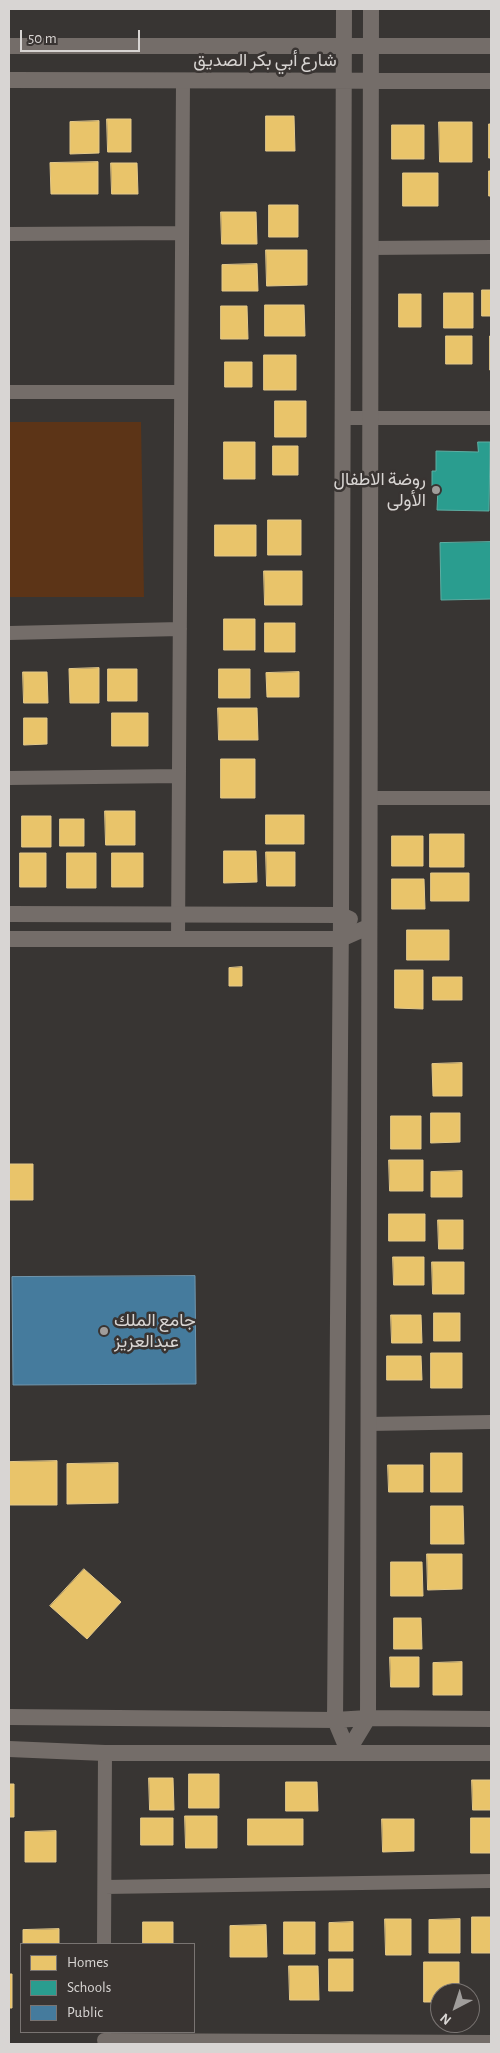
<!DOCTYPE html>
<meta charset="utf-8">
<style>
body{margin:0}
#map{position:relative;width:500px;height:2053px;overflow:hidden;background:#383533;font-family:"Alegreya Sans",sans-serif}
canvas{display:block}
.frame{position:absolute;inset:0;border:10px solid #d8d5d3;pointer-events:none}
.legend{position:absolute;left:20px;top:1943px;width:175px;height:90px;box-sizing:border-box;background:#393432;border:1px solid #797472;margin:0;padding:6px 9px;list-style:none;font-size:15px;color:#d8d5d3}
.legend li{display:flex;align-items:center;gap:10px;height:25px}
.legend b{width:25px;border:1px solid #797472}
.north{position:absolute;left:430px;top:1983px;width:50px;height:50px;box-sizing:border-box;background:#393432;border:1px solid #797472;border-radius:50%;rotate:220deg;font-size:14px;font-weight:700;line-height:20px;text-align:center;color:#d8d5d3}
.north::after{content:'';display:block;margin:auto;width:18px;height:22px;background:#a09d9b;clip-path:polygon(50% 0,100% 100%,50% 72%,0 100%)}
.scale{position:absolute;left:20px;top:30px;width:120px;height:22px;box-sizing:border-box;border:2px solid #d8d5d3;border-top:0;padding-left:6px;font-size:15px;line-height:18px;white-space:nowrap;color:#d8d5d3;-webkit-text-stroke:4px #393432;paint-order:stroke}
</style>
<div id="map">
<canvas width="500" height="2053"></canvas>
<div class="frame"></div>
<ul class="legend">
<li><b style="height:14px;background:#e9c46a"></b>Homes</li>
<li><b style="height:14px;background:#2a9d8f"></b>Schools</li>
<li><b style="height:14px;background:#457b9d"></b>Public</li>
</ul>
<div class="north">N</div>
<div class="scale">50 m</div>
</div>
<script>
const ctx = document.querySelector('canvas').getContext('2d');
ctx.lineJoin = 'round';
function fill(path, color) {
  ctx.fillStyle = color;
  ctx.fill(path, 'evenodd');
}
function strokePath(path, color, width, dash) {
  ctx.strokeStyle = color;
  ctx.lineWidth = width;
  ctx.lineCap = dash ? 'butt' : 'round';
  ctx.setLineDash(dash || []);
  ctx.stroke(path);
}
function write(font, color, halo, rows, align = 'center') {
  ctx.font = font + ' "Alegreya Sans",Vazirmatn,sans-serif';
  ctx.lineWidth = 5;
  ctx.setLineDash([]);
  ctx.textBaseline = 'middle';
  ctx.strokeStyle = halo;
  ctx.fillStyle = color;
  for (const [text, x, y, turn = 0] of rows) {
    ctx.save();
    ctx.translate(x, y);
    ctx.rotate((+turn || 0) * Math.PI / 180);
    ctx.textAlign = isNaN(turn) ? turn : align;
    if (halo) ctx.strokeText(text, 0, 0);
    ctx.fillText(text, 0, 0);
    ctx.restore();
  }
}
const green = new Path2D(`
 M9,422H141L144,597H9Z`);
const homes = new Path2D(`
 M266,116H294L295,151H266Z
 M107,119H131V152H108Z
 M99,121V153L70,154V122Z
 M439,122H472V162H440Z
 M489,124H491V158H489Z
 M392,125H424V159H392Z
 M98,162V194H51L50,163Z
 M111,163H137L138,194H112Z
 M489,171H491V196H489Z
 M403,173H438V206H403Z
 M269,205H298V237H269Z
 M221,212H256L257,244H222Z
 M266,250H307V285L267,286Z
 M257,264L258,291H222V265Z
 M482,290H491V316H482Z
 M444,293H473V328H444Z
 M399,294H421V327H399Z
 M265,305H304L305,336H265Z
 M221,306H247L248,339H221Z
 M446,336H472V364H446Z
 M490,336H491V370H490Z
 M264,355H296V390H264Z
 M225,362H252V387H225Z
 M275,401H306V437H275Z
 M224,442H255V479H224Z
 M273,446H298V475H273Z
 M268,520H301V555H268Z
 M215,525H256V556H215Z
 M264,571H302V605H265Z
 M224,619H255V650H224Z
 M265,623H295V652H265Z
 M99,668V703H70L69,669Z
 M108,669H137V701H108Z
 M219,669H250V698H219Z
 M23,672H47L48,703H24Z
 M299,672V697H267L266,673Z
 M218,708H257L258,740H219Z
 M112,713H148V746H112Z
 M24,718H47V744L24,745Z
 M221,759H255V798H221Z
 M105,811H135V845H106Z
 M266,815H304V844H266Z
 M22,816H51V847H22Z
 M60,819H84V846H60Z
 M430,834H464V867H430Z
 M392,836H423V866H392Z
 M224,851H256L257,882L224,883Z
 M266,852H295V886H267Z
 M20,853H46V887H20Z
 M67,853H96V888H67Z
 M112,853H143V887H112Z
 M431,873H469V901H431Z
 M392,879H424L425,909H392Z
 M407,930H449V960H407Z
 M242,967V986H229V968Z
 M395,970H423V1009L395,1008Z
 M433,977H462V1000H433Z
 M462,1063V1096H433L432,1064Z
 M431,1113H460V1142L431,1143Z
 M391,1116H421V1149H391Z
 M389,1160H423V1191H390Z
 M9,1164H33V1200H9Z
 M462,1171V1197H431V1172Z
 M389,1214H425V1241H389Z
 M438,1220H463V1249H439Z
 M393,1257H424V1285H394Z
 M432,1262H464V1294H433Z
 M434,1313H460V1341H434Z
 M391,1315H421L422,1343H392Z
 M431,1353H462V1388H431Z
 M387,1356H421L422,1380H387Z
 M431,1453H462V1492H431Z
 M57,1461V1505H9V1462Z
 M118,1463V1503L67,1504V1464Z
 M388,1465H423V1492H389Z
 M431,1506H463L464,1544H431Z
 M427,1554H462V1589L428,1590Z
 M391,1562H422L423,1596H391Z
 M84,1569L121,1602L87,1639L50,1606Z
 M394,1618H421L422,1649H394Z
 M390,1657H419V1687H391Z
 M462,1662V1695H433V1663Z
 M189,1774H219V1808H189Z
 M149,1778H173L174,1810H150Z
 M472,1780H491V1810H473Z
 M286,1782H317L318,1811H286Z
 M9,1784H14V1817H9Z
 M185,1816H217V1848H186Z
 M141,1818H173V1845H141Z
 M471,1818H491V1853H471Z
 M248,1819H303V1845H248Z
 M382,1819H414V1851L383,1852Z
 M56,1831V1862H25V1832Z
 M472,1917H491V1953H472Z
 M385,1919H411V1955H386Z
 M460,1919V1953H429V1920Z
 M143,1922H173V1944H143Z
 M284,1922H315V1954H284Z
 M353,1922V1951H329V1923Z
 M266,1925L267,1957H230V1926Z
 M59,1929V1944H23V1930Z
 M329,1959H353V1991H329Z
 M424,1962H459V1993H440V2002H424Z
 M289,1966H318L319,2000H290Z
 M9,1974H12V2008H9Z`);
const schools = new Path2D(`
 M478,442H490L489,511L437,510L438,487L432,486V471H436V451L478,452Z
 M491,542V599L441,600L440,543Z`);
const public = new Path2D(`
 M195,1276L196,1384L13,1385L12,1277Z`);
const minor = new Path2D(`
 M9,234L182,233
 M370,248L491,247
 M9,392H181
 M342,418H491
 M9,633L180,629
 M9,778L179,776
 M369,798H491
 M178,939L183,81
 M368,1424L491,1422
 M105,1887L491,1881
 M104,1944L105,1753
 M104,2040L491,2042`);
const tertiary = new Path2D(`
 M344,9L341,915L335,1720L348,1751
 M9,46H491
 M9,80L491,81
 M9,914L341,915L350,919
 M9,939H341L368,927
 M9,1717L335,1720L368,1718L491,1719
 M9,1749L105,1753H491
 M348,1751L368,1718L371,9`);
const markers = [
 [436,490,5,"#a09d9b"],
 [104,1331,5,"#a09d9b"]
];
const streetNames = [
 ["شارع أبي بكر الصديق",265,61]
];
const poiNames = [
 ["روضة الاطفال",426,480],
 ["الأولى",426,501],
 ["جامع الملك",114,1321,"left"],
 ["عبدالعزيز",114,1342,"left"]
];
fill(green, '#5c3417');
fill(homes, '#e9c46a');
strokePath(homes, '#e4c98a', 1);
fill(schools, '#2a9d8f');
strokePath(schools, '#5eaea3', 1);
fill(public, '#457b9d');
strokePath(public, '#7196ad', 1);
strokePath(minor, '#746d69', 14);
strokePath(tertiary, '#746d69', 16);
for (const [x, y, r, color] of markers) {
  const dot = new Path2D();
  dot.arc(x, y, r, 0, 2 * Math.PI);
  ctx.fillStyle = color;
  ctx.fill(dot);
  strokePath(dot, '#393432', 2);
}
write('18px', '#d8d5d3', '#393432', streetNames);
write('18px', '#d8d5d3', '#393432', poiNames, 'right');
</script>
